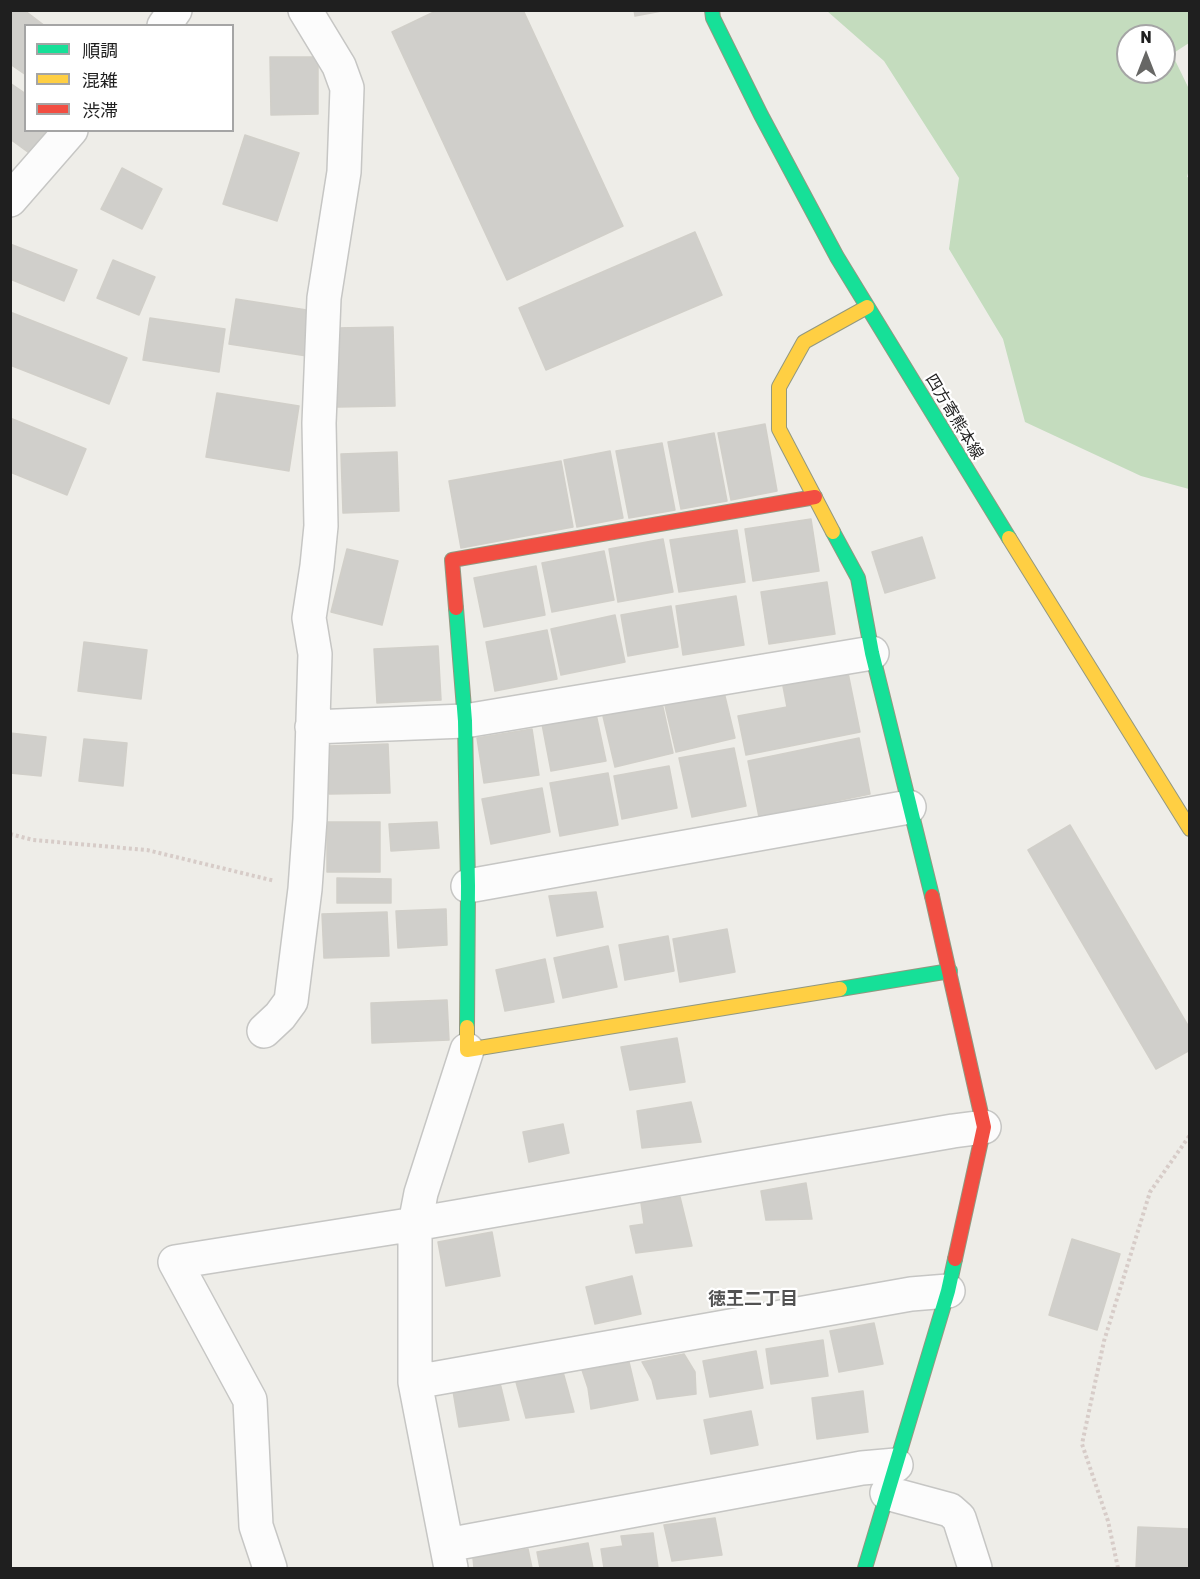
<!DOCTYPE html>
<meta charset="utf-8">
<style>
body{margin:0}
#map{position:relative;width:1200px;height:1579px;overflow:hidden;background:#eeede8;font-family:Rubik,"Noto Sans JP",sans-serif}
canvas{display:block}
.frame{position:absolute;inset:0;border:12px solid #1f1f1f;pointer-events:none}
.legend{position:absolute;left:24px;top:24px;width:210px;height:108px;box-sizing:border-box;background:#fff;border:2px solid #a5a5a5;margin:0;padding:8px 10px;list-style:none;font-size:18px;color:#1f1f1f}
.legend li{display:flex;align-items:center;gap:12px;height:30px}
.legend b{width:30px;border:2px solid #a5a5a5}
.north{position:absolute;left:1116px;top:24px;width:60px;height:60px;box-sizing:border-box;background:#fff;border:2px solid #a5a5a5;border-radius:50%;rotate:0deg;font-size:16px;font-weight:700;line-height:24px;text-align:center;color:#1f1f1f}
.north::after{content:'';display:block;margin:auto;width:21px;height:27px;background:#676765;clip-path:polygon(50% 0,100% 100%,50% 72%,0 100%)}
</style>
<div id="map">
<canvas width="1200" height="1579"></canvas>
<div class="frame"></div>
<ul class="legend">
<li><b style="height:8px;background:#16e098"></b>順調</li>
<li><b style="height:8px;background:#ffcf43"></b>混雑</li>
<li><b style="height:8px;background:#f24e42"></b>渋滞</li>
</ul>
<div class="north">N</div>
</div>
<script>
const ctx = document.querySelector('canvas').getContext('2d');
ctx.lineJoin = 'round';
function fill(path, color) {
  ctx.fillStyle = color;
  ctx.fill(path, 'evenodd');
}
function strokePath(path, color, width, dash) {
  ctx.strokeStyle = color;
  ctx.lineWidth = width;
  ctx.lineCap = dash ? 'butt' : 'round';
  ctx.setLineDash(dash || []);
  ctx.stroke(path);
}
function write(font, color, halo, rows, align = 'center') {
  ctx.font = font + ' Rubik,"Noto Sans JP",sans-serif';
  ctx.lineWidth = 4.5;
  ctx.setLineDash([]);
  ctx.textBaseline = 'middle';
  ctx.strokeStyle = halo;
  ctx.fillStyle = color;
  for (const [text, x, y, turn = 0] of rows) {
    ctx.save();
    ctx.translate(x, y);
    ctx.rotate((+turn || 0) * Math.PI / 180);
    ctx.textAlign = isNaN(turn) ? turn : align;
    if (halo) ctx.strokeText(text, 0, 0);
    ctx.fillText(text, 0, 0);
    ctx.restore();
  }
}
const forest = new Path2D(`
 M827,11H1189V43L1172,54L1189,89L1190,165L1187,177L1190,178L1189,489L1141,476L1025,422L1003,339L949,249L959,178L884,61ZM1128,36H1164V72H1128Z`);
const building = new Path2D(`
 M10,10H24L45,26H26V75L10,64Z
 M438,10H523L623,226L507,280L392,32Z
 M634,10H667L635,16Z
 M270,57H318V114L271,115Z
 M10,83L26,94V130H51L32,155L10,139Z
 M245,135L299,153L277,221L223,204Z
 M122,168L162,189L142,229L101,209Z
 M695,232L722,295L546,370L519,308Z
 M10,244L77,270L64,301L10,279Z
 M113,260L155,277L139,315L97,298Z
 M236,299L313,311L307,356L229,344Z
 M10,312L127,358L109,404L10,365Z
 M150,318L225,329L219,372L143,360Z
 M393,327L395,406L337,407L335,328Z
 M217,393L299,406L289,471L206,457Z
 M10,418L86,449L67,495L10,472Z
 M765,424L777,491L731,500L718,433Z
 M714,433L727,501L681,509L668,442Z
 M662,443L675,510L629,518L616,451Z
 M610,451L623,518L577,527L564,460Z
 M397,452L399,511L343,513L341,454Z
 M561,461L573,527L461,548L449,481Z
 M811,519L819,571L753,581L745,529Z
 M737,530L745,582L679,592L670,540Z
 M922,537L935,578L885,593L872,552Z
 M663,539L673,592L618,602L609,549Z
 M347,549L398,561L382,625L331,612Z
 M604,551L614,600L552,612L542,563Z
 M536,566L545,615L484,627L474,578Z
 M827,582L835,634L769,644L761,592Z
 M736,596L744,645L683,655L676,606Z
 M671,606L678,647L628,656L621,615Z
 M615,615L625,662L561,675L551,629Z
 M547,630L557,679L495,691L486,642Z
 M84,642L147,650L141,699L78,691Z
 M438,646L441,700L377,703L374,649Z
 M848,673L860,732L746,755L738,716L787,707L783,686Z
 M723,688L735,738L676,752L664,701Z
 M662,703L673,753L615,767L603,716Z
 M596,714L606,761L551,771L542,724Z
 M532,729L539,775L484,783L477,738Z
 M10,733L46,737L41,776L10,773Z
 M859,738L870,794L759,817L748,761Z
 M84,739L127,743L123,786L79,781Z
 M388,744L390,793L329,794L328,746Z
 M734,748L746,806L692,817L679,758Z
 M669,766L677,808L622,819L614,776Z
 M608,773L618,825L560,836L550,783Z
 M542,788L550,832L491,844L482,799Z
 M327,822H380V872H327Z
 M437,822L439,848L391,851L389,824Z
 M1070,825L1190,1029V1050L1156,1069L1028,850Z
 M337,878L391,879V903H337Z
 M596,892L603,927L557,936L549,896Z
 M446,909L447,945L398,948L396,911Z
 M387,912L389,956L324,958L322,914Z
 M727,929L735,972L680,982L673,939Z
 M668,936L674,971L625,980L619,945Z
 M608,946L617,987L563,998L554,958Z
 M545,959L554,1002L505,1011L496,970Z
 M447,1000L449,1040L372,1043L371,1003Z
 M677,1038L685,1082L630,1090L621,1047Z
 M691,1102L701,1142L642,1148L637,1111Z
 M563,1124L569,1153L529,1162L523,1132Z
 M806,1183L812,1219L766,1220L761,1191Z
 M680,1197L692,1246L636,1253L630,1226L644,1224L641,1203Z
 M492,1232L500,1276L446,1286L438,1242Z
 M1072,1239L1120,1254L1097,1330L1049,1315Z
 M632,1276L641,1314L595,1324L586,1287Z
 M874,1323L883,1364L839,1372L830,1331Z
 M823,1340L828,1376L771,1384L766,1349Z
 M756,1351L763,1388L710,1397L703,1361Z
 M684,1354L695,1372L696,1394L657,1399L652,1380L642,1362Z
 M629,1362L638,1400L591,1409L588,1388L582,1370Z
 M563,1372L574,1412L526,1418L516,1382Z
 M500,1383L509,1420L459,1427L453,1391Z
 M863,1391L868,1432L817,1439L812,1398Z
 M751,1411L758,1445L711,1454L704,1420Z
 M715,1518L722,1555L672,1561L664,1525Z
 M1138,1527L1190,1529V1568H1136Z
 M653,1533L658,1568H604L601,1549L623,1546L621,1536Z
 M588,1543L593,1568H540L537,1552Z
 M528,1549L532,1568H474L473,1558Z`);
const path = new Path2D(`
 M10,834L33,840L147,850L275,881
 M1118,1568L1108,1521L1082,1444L1104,1341L1150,1192L1190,1135`);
const street = new Path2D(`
 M164,26L175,10
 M10,200L71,130
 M312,727L465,721L872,653
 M468,886L909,807
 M264,1031L280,1016L291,1001L305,889L310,819L315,654L309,618L317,566L321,526L319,423L324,298L344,172L347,88L339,66L305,10
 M415,1382L911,1294L948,1291
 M887,1493L950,1510L959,1518L975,1568
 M447,1545L862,1468L896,1465
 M270,1568L256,1526L250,1400L175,1262L415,1224L953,1131L984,1127
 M451,1568L415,1382V1224L421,1193L467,1050`);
const fast = new Path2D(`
 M712,10L713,18L761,115L837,257L1009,538
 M833,532L858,578L872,653L932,896
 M456,608L465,721L468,886L467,1027
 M840,989L950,971
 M865,1568L948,1291L955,1259`);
const slow = new Path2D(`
 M833,532L779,429V387L804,342L867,307
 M1009,538L1190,829
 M467,1027V1050L840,989`);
const jam = new Path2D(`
 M456,608L452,560L815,497
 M932,896L984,1127L955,1259`);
const streetNames = [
 ["四方寄熊本線",954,417,59]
];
const neighbourhoodNames = [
 ["徳王二丁目",753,1300]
];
fill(forest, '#c4dcbe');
fill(building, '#d0cfcb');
strokePath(building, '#d1cfc9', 1.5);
strokePath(street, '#c6c6c4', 36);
strokePath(fast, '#929880', 16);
strokePath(slow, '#929880', 16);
strokePath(jam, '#929880', 16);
strokePath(path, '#d7ccc8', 4, [3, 3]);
strokePath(street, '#fcfcfc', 33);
strokePath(fast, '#16e098', 14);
strokePath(slow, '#ffcf43', 14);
strokePath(jam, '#f24e42', 14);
write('16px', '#1f1f1f', '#fff', streetNames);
write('bold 18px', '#525252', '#fff', neighbourhoodNames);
</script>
